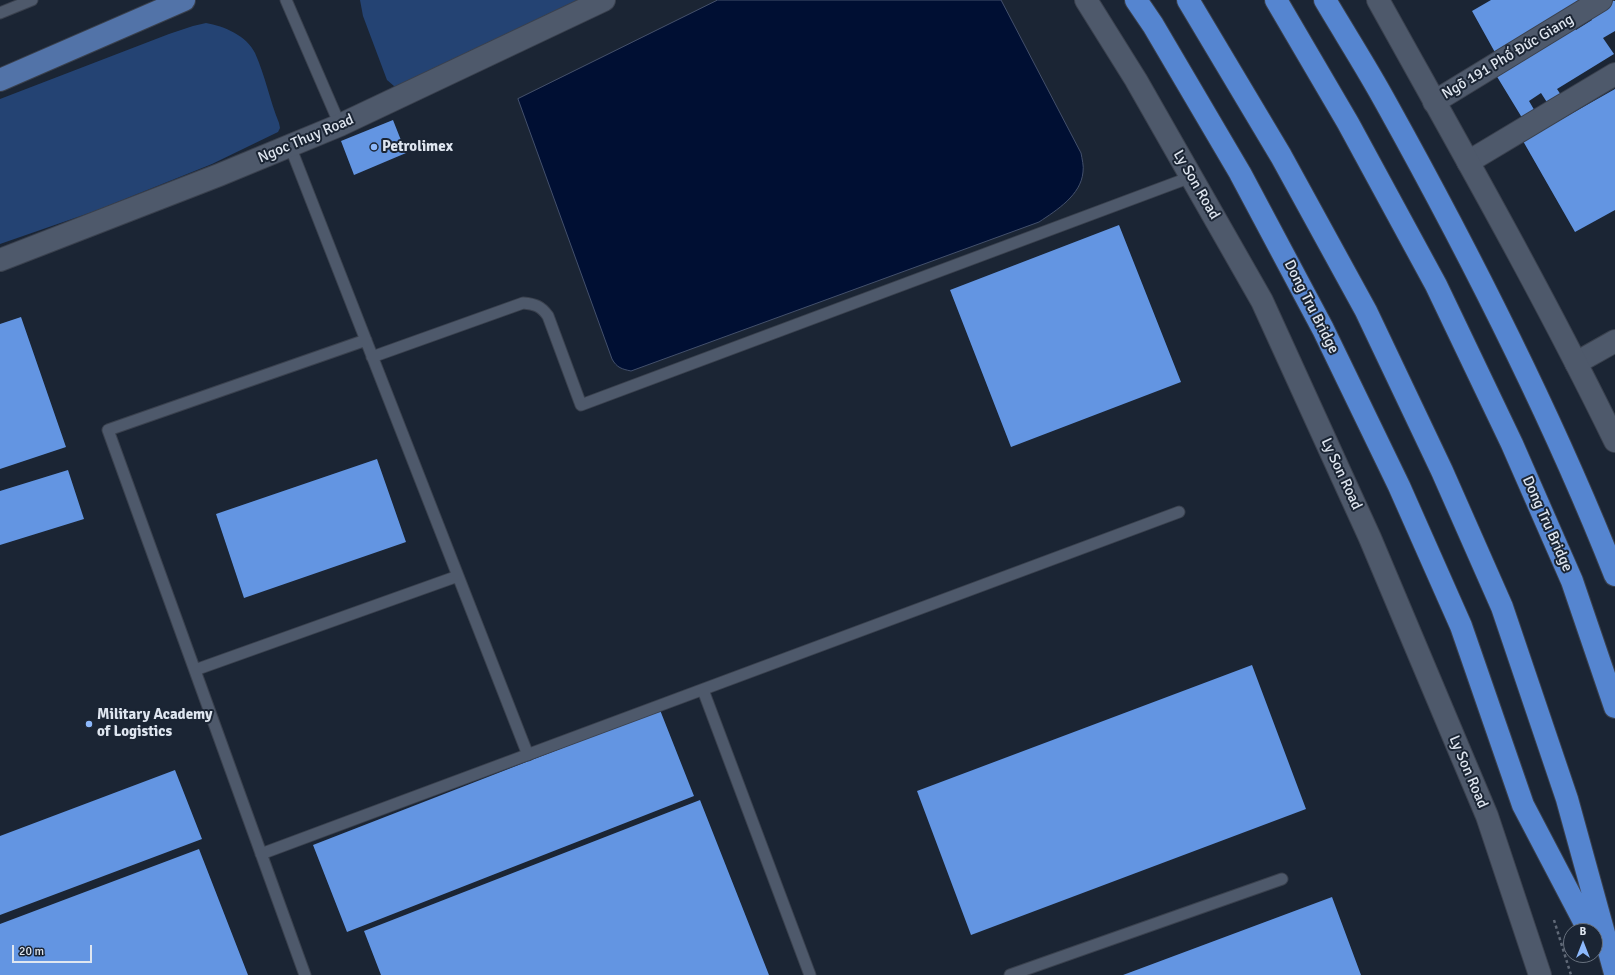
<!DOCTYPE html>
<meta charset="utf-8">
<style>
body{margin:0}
#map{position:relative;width:1615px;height:975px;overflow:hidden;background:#1b2534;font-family:Signika,sans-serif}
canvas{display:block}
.north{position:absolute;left:1563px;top:923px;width:40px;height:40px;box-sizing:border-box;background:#1b2534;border:1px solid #69727f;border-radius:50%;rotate:0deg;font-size:11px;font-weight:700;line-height:16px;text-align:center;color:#dfe6f0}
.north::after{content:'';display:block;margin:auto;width:14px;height:18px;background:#8db9fc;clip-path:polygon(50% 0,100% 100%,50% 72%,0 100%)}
.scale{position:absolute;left:12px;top:945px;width:80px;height:18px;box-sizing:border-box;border:2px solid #dfe6f0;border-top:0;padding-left:5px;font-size:12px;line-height:14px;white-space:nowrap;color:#dfe6f0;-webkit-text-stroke:3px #1b2534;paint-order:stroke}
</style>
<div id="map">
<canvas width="1615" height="975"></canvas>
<div class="north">B</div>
<div class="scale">20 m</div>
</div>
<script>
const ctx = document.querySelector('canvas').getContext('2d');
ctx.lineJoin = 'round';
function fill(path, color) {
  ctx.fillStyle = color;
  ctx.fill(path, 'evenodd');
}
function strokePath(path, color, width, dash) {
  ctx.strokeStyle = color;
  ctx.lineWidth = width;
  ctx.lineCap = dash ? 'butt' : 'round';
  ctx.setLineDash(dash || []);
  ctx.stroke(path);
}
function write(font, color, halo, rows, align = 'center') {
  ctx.font = font + ' Signika,sans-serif';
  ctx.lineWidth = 4;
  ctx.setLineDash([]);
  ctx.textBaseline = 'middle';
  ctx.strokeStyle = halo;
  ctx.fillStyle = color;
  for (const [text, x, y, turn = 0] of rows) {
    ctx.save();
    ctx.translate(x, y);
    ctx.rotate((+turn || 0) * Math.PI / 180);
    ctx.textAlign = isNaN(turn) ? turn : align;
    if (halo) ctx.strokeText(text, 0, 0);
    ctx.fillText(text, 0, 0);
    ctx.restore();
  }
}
const green = new Path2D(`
 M360,0H586L399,87L394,86L387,80L363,16Z
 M206,23C224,26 247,36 255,53C265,75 270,101 279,123L280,128L278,132L212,164L95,211L0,244V99L169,34L193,26Z`);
const water = new Path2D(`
 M718,0H1001L1081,153C1082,159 1084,166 1083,172C1081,195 1057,210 1039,222L631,371C622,369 617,368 612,359L518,99Z`);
const building = new Path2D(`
 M1491,0H1595L1497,56L1472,11Z
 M1608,0L1615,1V31L1603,38L1614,54L1557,89L1563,98L1550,107L1541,93L1529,101L1536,113L1524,121L1496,75L1574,27L1576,30L1592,20L1588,12Z
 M1615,89V210L1575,232L1523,141Z
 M393,120L406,153L354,175L341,141Z
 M1119,225L1181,382L1011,447L950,290Z
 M21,317L66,447L0,469V324Z
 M377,459L406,542L244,598L216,514Z
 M68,470L84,519L0,545V491Z
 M1252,665L1306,809L971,935L917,791Z
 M660,710L694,796L347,932L313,845Z
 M175,770L202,839L0,915V836Z
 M700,800L769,975H381L364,931Z
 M199,849L248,975H0V924Z
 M1332,897L1361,975H1123Z`);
const path = new Path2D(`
 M1554,920L1571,975`);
const lane = new Path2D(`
 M286,0L340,125
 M0,13L32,0
 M290,146L528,755
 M372,357L523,303C535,304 541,306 548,316L581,405L1191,177
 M195,670L458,576
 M703,690L810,975
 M261,854L1179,512
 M305,975L108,430L366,340
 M1010,975L1282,879`);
const street = new Path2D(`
 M1434,102L1601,0
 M1468,162L1615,74
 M1576,363L1615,341`);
const secondary = new Path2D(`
 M1086,0L1136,80L1262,301L1370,538L1487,816L1540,975
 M1378,0C1459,146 1542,291 1615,441
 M0,260L219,175L340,125L604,0`);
const primary = new Path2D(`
 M0,80L184,0`);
const highway = new Path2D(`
 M1136,0L1153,25L1240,173L1323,329L1399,486L1461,626L1523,805L1589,931
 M1188,0L1281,156L1366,311L1442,471L1502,607L1567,799L1615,973
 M1276,0L1348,123L1436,285L1512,444L1572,581L1615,707
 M1325,0C1345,34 1367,68 1386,103C1471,256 1551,413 1615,575`);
const markers = [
 [374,147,4,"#8db9fc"],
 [89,724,4,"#8db9fc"]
];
const streetNames = [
 ["Ngõ 191 Phố Đức Giang",1508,57,-31],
 ["Ngoc Thuy Road",306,139,-23],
 ["Ly Son Road",1196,185,60],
 ["Dong Tru Bridge",1311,307,63],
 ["Ly Son Road",1341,474,65],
 ["Dong Tru Bridge",1547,524,66],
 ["Ly Son Road",1468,772,67]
];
const poiNames = [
 ["Petrolimex",382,147],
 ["Military Academy",97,715],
 ["of Logistics",97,732]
];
fill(green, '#244373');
fill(water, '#000f33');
strokePath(water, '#43506c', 1);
fill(building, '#6395e2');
strokePath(lane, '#3a414e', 13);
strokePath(street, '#3a414e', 24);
strokePath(secondary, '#3a414e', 24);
strokePath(primary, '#3a414e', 24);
strokePath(highway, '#3a414e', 24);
strokePath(path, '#606977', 2.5, [3, 3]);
strokePath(lane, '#4e596b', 11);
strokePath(street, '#4e596b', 22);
strokePath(secondary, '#4e596b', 22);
strokePath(primary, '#5273a8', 22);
strokePath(highway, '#5585d0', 22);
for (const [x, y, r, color] of markers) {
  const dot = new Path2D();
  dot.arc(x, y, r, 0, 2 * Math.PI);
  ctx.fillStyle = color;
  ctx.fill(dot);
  strokePath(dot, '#1b2534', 1.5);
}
write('15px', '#dfe6f0', '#1b2534', streetNames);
write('bold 15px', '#dfe6f0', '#1b2534', poiNames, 'left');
</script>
